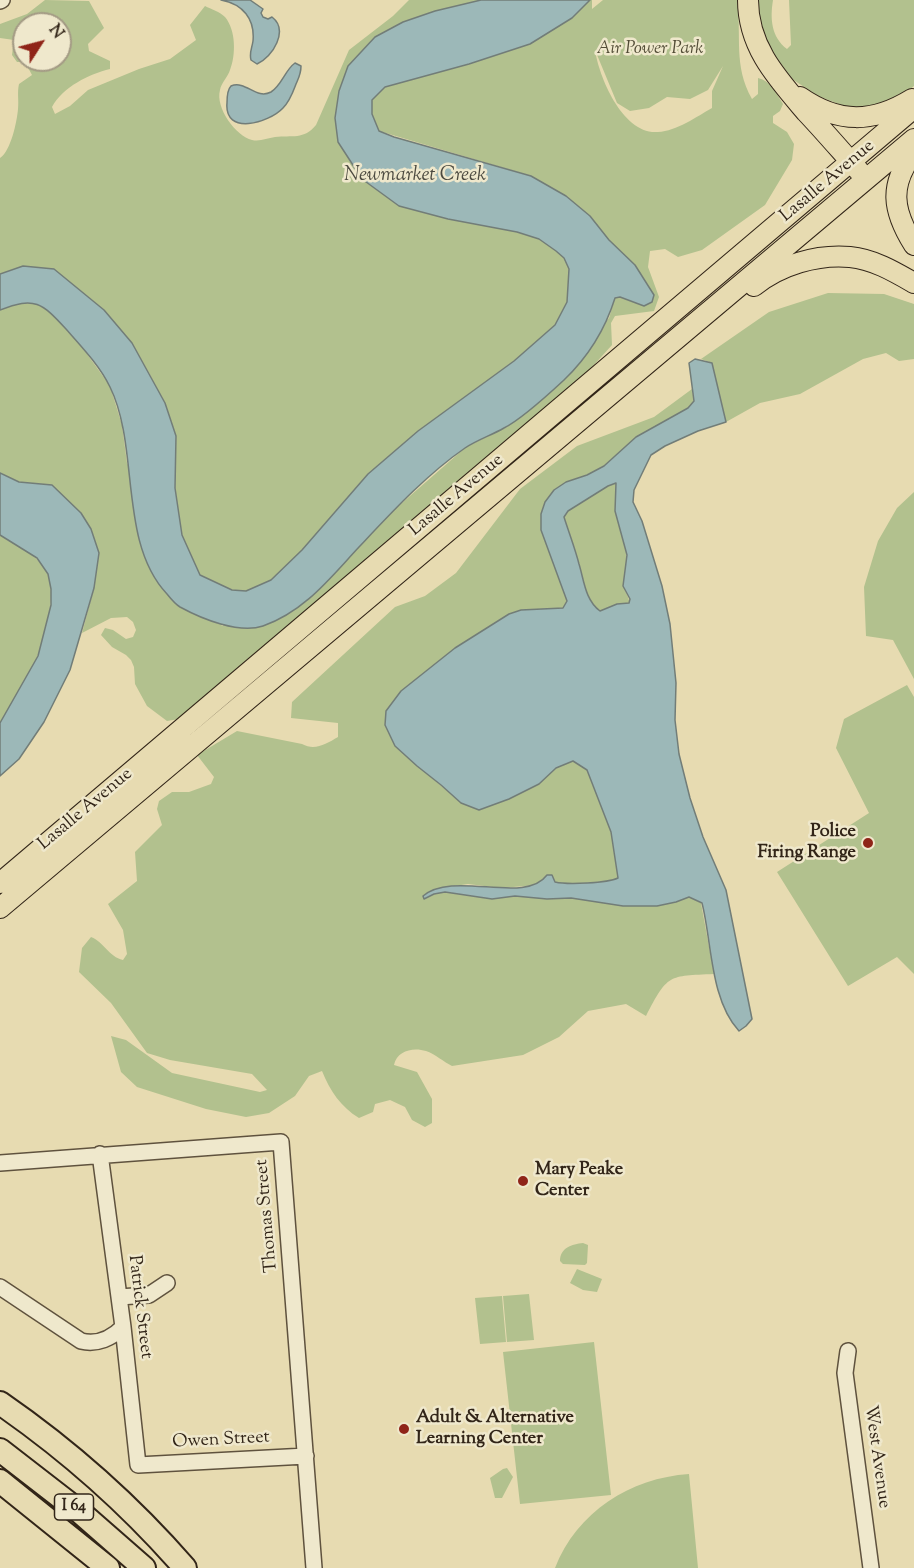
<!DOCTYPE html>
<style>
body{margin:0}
#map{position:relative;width:914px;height:1568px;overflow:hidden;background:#e7dbb1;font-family:"Sorts Mill Goudy",serif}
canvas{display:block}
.north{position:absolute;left:12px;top:12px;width:60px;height:60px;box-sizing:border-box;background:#efe8cc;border:2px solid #a39a84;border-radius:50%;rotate:54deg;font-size:16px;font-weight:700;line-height:24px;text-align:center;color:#322518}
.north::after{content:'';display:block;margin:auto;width:21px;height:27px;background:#8f2418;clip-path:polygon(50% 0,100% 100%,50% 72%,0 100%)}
</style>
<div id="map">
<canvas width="914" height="1568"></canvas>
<div class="north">N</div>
</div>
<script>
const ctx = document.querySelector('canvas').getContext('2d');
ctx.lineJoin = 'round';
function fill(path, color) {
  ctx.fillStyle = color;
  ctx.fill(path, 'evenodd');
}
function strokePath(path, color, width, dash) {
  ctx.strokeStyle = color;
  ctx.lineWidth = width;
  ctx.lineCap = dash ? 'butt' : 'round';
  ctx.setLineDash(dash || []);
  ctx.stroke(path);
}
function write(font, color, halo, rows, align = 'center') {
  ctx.font = font + ' "Sorts Mill Goudy",serif';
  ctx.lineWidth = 5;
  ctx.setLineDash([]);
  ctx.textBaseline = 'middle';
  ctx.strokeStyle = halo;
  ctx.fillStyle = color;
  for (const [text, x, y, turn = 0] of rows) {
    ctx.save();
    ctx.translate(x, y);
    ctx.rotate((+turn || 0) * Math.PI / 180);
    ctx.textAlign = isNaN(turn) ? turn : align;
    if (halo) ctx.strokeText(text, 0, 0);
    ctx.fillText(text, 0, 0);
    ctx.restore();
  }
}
const green = new Path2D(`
 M45,0L89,1L104,28L88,44L89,51L110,61V69C89,74 63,87 52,107L55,114L70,106L88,90L139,69L170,59L196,40L190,25L205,6C211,9 220,12 225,17C236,30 236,55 230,70C228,77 221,83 220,90C215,108 236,136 252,140C260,142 267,138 275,137C292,135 304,140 316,125L349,50L393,16L409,0H481L435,11L403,22L375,37L348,66L339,91L335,118L399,206L448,219L517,232L539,239L557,251L564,258L569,269L567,302L555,325L514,361L418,431L368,474L302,550L271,580L246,591L232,590L200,575L182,535L175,488L176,436L165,403L149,373L132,343L104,310L23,266L0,274V158C11,151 17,121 18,109C19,100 17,93 19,84L32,75L25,62H17L12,55L14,40L0,38V24L27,14ZM24,24H60V60H24Z
 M590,0H592V9L603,0H737C742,37 733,65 752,99L758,94V78C771,81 776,93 783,104L780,111L773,116V123L787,132L794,144L792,160L765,205L702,250L678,257L665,249L650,251L648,267L659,297L654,311L615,316L611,323L612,345L572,389L179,719L167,721L147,706L135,684L134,667L131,660L126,655L112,647L101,635L105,628L113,630L126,639L133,637L136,630L133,622L127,617L111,618L82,633L94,588L52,485L19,482L0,473V310L20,302L32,303L47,308L82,347L110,386L122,425L127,463L222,626L395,509L466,447L507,427L609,318L615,298L620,297L635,303L650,288L635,265L609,240L590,216L566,196L531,176L379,131L372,114V100L385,87L572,18ZM595,50L617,103L630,111L649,108L667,97L690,99L708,90L723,66L712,91V108C696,117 677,131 658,132C623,135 599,77 595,50Z
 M759,0H773C770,18 771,37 787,49L791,45L789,0H914V86L908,91L878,104L864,108L844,106L818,96L792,79L766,43L759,18Z
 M828,293L884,294L914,304V359L899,361L886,353L863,359L800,394L760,403L726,422L712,363L701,359L769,312Z
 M692,389L694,401L688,408L636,437L604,466L587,475L566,482L554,490L545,502L541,530L567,601L563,608L521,610L455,648L401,691L395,746L461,803L509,799L539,784L556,768L573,761L587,770L611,832L618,878C606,883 569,885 555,882L552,875L537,885L501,888L468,884L441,888L434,894L445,892L492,899L515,896L547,899L571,898L623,906L676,902L689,897L701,903L714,974C668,976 668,974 646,1016L626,1004L588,1011L559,1037L523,1055L452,1066C444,1062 435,1054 426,1051C414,1047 397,1050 394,1065L417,1072L432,1099V1123L425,1127L412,1120L405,1107L390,1100L375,1104L373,1112L359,1118C341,1107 330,1091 322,1071L309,1076L295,1096L269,1113L246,1117L206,1109L137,1087L121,1072L111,1036L126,1040L172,1073L260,1092L267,1090L252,1074L170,1060L147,1053L111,1003L79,972L82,948L91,937C104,942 109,957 123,960L127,954L123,930L108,904L137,881L135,852L162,825L157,809L159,801L172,792H189L211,784L214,777L197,755L237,731L302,744C315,751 326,744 338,737V723L291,718L292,702L395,607L425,596L456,573L520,489L577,446L654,417Z
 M617,483C611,512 625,531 627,558C628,567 623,577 624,586C624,593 630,596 629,603L617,604L600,611C585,600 584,581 579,564C575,548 569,533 564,517L568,511L608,486Z
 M914,492V679L893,640L866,636L864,587L878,541L897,508Z
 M0,535C17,545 37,554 47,572C57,590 46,640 37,658C26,680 12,702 0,723Z
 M907,685L914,697V974L897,957L848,986L777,872L869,813L836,748L844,719Z
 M583,1243L588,1245L587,1263L585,1265L563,1264L560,1261C560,1248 572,1244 583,1243Z
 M577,1269L602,1279L597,1292L583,1290L570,1283Z
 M529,1294L534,1340L507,1342L503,1296Z
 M502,1296L506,1342L480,1344L475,1298Z
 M594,1342L611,1495L520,1504L503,1352Z
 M507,1468L513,1477L502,1498H495L490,1478L503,1469Z
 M689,1474L698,1568H555C577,1512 630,1478 689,1474Z`);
const water = new Path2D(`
 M221,0H250L263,9L261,13L263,17L268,19L272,17C289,30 273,57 257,64L251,60C249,53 252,48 253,41C255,19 243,4 221,0Z
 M481,0H590L572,18L530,44L469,64L385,87L372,100V114L379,131L394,137L531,176L566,196L590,216L609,240L635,265L654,295L652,302L644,306L620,297L615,298C605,330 588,357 564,380C550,393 520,420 504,428C492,435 477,440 465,448C426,475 392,512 359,547C330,578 305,611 263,626C239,634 202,619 180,607C175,604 171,599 167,594C118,542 140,448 110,387C100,366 81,346 66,329C42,303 35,296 0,310V274L23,266L54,269L104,310L132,343L165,403L176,436L175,488L182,535L200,575L232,590L246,591L271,580L302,550L368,474L418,431L514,361L555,325L567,302L569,269L564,258L556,251L539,239L517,232L448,219L399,206L362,179L338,142L335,118L339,91L348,66L375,37L403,22L435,11Z
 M295,63L301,66C301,74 299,77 296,84C293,92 290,101 283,108C269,123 224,136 227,103C227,97 227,90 231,86C246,80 256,100 271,92C282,85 285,70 295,63Z
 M695,359L712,363L726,422L698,431L665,446L651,455L634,490L633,502L642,521L662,586L670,624L676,683L675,720L679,754L690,798L703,837L726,890L752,1019L746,1026L739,1031C710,1000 712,942 702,903L689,897L676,902L657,906H623L571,898L547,899L515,896L492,899L445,892L434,894L424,899L423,896C454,870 525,905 547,875H552L555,882C568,885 607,883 618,878L611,832L587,770L573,761L556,768L539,784L509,799L479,810L461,803L441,785L417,766L395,746L385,725L386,711L401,691L455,648L509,614L521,610L563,608L567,601L541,530V514L545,502L554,490L566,482L587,475L604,466L636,437L688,408L694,401L689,363ZM616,483L615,511L627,555L623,586L630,599L629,603L617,604L600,611C585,600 584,580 579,564C575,548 569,533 564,517L568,511L608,486Z
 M0,473L19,482L52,485L81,513L91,529L99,553L94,588L70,670L44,722L19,759L0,776V723L38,656L51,605V589L48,574L37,558L0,535Z`);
const minor = new Path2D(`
 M0,1L2,0
 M100,1154L123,1327L138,1465L306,1456
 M0,1163L281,1142L314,1568
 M0,1287L81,1341C97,1345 112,1338 123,1327
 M119,1297L149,1295L167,1283
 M848,1351L845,1373L871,1568`);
const major = new Path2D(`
 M748,0C748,47 777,78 806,112C824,131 841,151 859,171
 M800,97C839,124 873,123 912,99
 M914,152C889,185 892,210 914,245
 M754,286C780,265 817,254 850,257C873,259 895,272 914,283
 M0,883L914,108
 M0,908L914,139`);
const highway = new Path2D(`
 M0,1403C68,1450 131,1506 185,1568
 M0,1450L80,1512L144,1568
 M0,1481L108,1568`);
const markers = [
 [868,843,6,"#8f2418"],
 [523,1181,6,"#8f2418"],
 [404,1429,6,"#8f2418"]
];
const shields = [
 [74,1507,39]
];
const shieldNames = [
 ["I 64",74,1507]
];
const parkNames = [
 ["Air Power Park",650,50]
];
const streetNames = [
 ["Lasalle Avenue",828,182,-40],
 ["Lasalle Avenue",457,496,-40],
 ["Lasalle Avenue",86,810,-40],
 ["Thomas Street",268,1216,-95],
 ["Patrick Street",139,1307,83],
 ["Owen Street",221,1441,-3],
 ["West Avenue",876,1457,82]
];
const poiNames = [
 ["Police",856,833,"right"],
 ["Firing Range",856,854,"right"],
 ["Mary Peake",535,1171],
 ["Center",535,1192],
 ["Adult & Alternative",416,1419],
 ["Learning Center",416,1440]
];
const waterNames = [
 ["Newmarket Creek",415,177]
];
fill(green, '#b2c18e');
fill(water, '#9cb8b8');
strokePath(water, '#727d78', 1.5);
strokePath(minor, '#5f523e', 18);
strokePath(major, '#322518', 22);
strokePath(highway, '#322518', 26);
strokePath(minor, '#efe8cc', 15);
strokePath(major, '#e7dbb1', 20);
strokePath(highway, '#e7dbb1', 22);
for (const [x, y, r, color] of markers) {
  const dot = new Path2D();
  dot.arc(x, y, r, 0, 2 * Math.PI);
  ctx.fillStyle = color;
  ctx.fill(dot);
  strokePath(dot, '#efe8cc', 2);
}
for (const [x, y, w] of shields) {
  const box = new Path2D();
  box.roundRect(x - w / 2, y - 13, w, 26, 4.5);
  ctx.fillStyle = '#efe8cc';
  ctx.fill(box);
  strokePath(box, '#322518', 1.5);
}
write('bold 16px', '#322518', null, shieldNames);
write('italic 18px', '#524c36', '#efe8cc', parkNames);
write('18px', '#322518', '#efe8cc', streetNames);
write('bold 18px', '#322518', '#efe8cc', poiNames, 'left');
write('italic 20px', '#4c4a40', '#efe8cc', waterNames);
</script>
